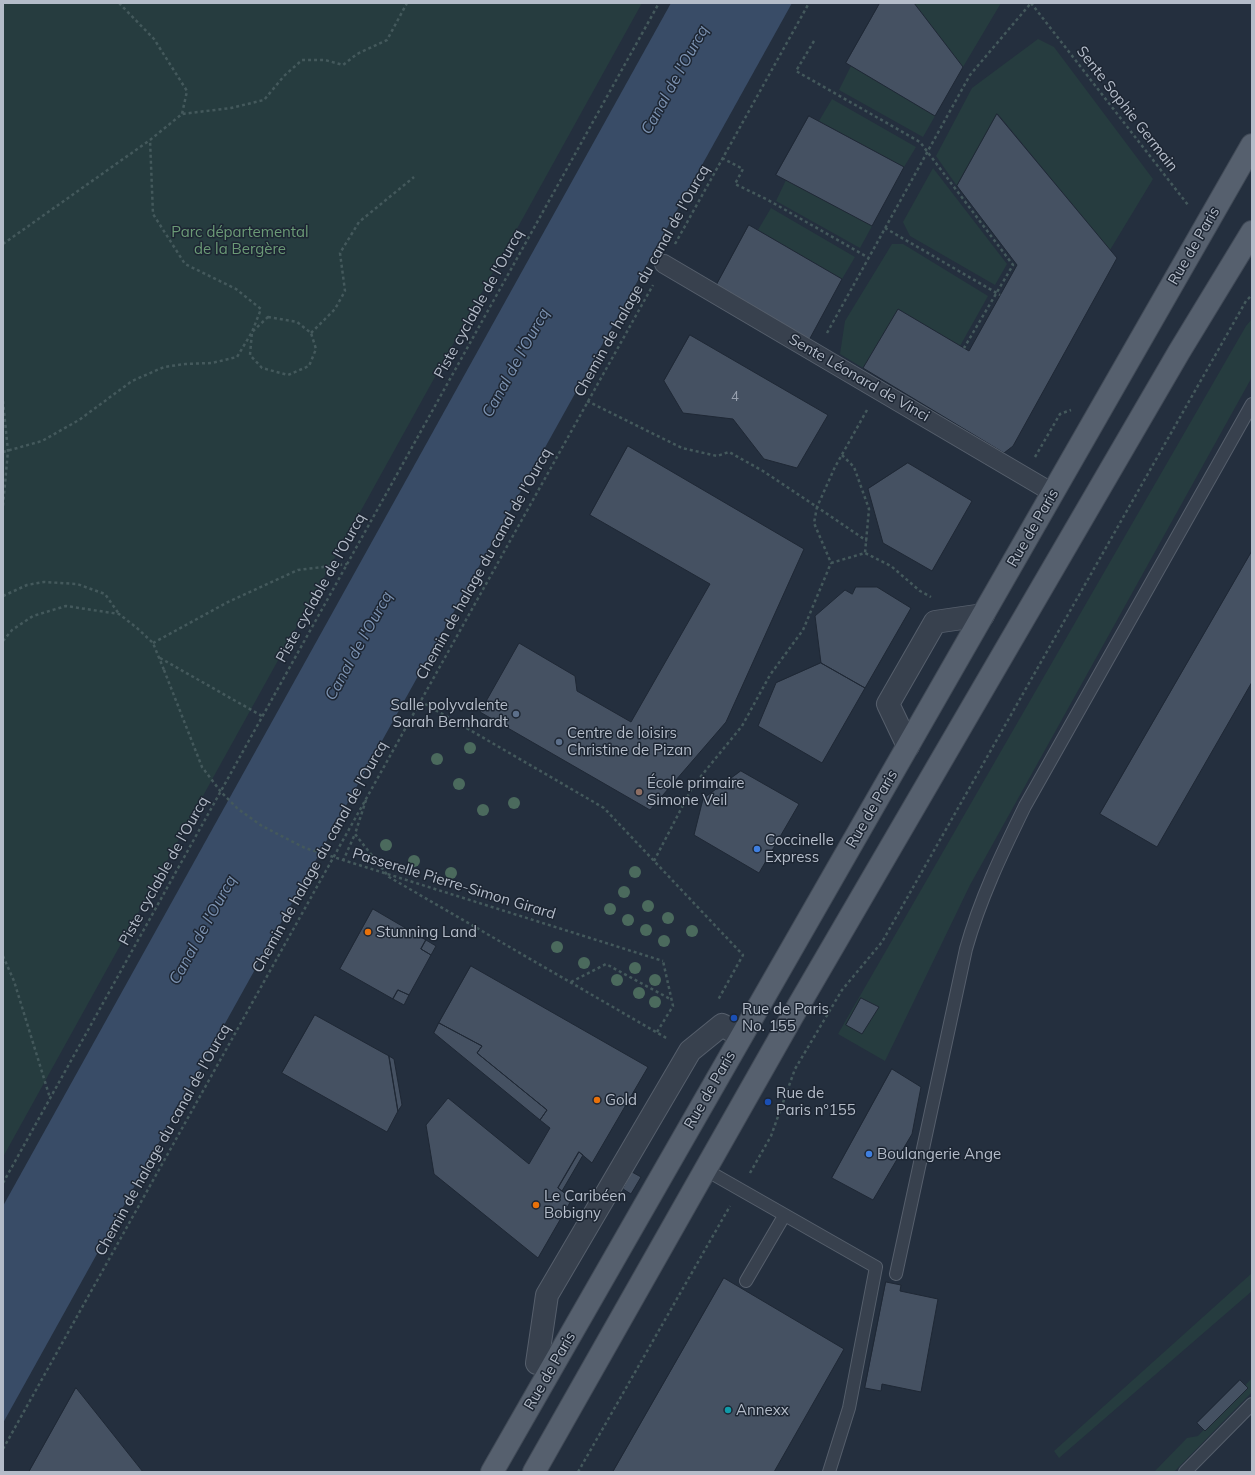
<!DOCTYPE html>
<meta charset="utf-8">
<style>
body{margin:0}
#map{position:relative;width:1255px;height:1475px;overflow:hidden;background:#242f3e;font-family:Mulish,sans-serif}
canvas{display:block}
.frame{position:absolute;inset:0;border:4px solid #b4bcc9;pointer-events:none}
</style>
<div id="map">
<canvas width="1255" height="1475"></canvas>
<div class="frame"></div>
</div>
<script>
const ctx = document.querySelector('canvas').getContext('2d');
ctx.lineJoin = 'round';
function fill(path, color) {
  ctx.fillStyle = color;
  ctx.fill(path, 'evenodd');
}
function strokePath(path, color, width, dash) {
  ctx.strokeStyle = color;
  ctx.lineWidth = width;
  ctx.lineCap = dash ? 'butt' : 'round';
  ctx.setLineDash(dash || []);
  ctx.stroke(path);
}
function write(font, color, halo, rows, align = 'center') {
  ctx.font = font + ' Mulish,sans-serif';
  ctx.lineWidth = 3;
  ctx.setLineDash([]);
  ctx.textBaseline = 'middle';
  ctx.strokeStyle = halo;
  ctx.fillStyle = color;
  for (const [text, x, y, turn = 0] of rows) {
    ctx.save();
    ctx.translate(x, y);
    ctx.rotate((+turn || 0) * Math.PI / 180);
    ctx.textAlign = isNaN(turn) ? turn : align;
    if (halo) ctx.strokeText(text, 0, 0);
    ctx.fillText(text, 0, 0);
    ctx.restore();
  }
}
const green = new Path2D(`
 M3,3H642L3,1157Z
 M914,3H1001L963,67Z
 M1038,39L1054,47L1153,179L1110,250L998,114L957,186L936,156L972,88Z
 M851,66L935,116L923,137L839,90Z
 M832,99L916,147L904,167L819,121Z
 M933,168L1007,264L995,285L910,236L903,222Z
 M786,180L872,226L860,248L776,201Z
 M771,208L855,257L842,279L758,230Z
 M892,244H903L988,296L960,346L898,309L863,368L840,354L845,321Z
 M1252,319V377L970,885L885,1061L838,1034L1246,326Z
 M1252,1273V1291L1059,1458L1054,1451Z
 M1252,1378V1392L1174,1472H1154L1187,1438L1198,1436Z`);
const water = new Path2D(`
 M671,3H792L3,1423V1206Z`);
const building = new Path2D(`
 M880,3H914L963,67L935,116L846,63Z
 M997,114L1117,258L1013,446L1004,453L863,368L898,309L969,351L1017,265L957,186Z
 M809,116L904,167L872,226L776,175Z
 M749,225L842,279L808,342L716,286Z
 M690,335L828,415L797,468L764,459L733,419L683,413L664,381Z
 M628,446L804,549L726,722L650,810L480,712L519,643L575,676L577,691L631,722L710,584L590,515Z
 M908,463L972,501L932,571L883,543L868,489Z
 M1252,551V682L1157,847L1100,814Z
 M856,587H877L911,608L865,688L821,663L815,616L845,590L852,594Z
 M821,663L865,688L822,763L758,726L776,683Z
 M741,771L799,804L759,873L694,835L703,799Z
 M373,909L426,940L421,949L431,955L409,995L398,990L393,999L340,969Z
 M426,940L436,946L431,955L421,949Z
 M471,966L648,1067L592,1163L579,1152L558,1188L572,1199L538,1258L434,1174L426,1125L448,1098L529,1164L550,1128L540,1120L547,1110L477,1053L482,1046L439,1023Z
 M398,990L409,995L404,1005L393,999Z
 M861,998L879,1007L862,1034L846,1025Z
 M315,1015L389,1056L398,1111L387,1132L282,1073Z
 M439,1023L482,1046L477,1053L547,1110L540,1120L434,1033Z
 M389,1056L394,1059L402,1105L398,1111Z
 M892,1069L921,1087L912,1134L873,1200L832,1178Z
 M579,1152L583,1155L562,1191L558,1188Z
 M632,1172L641,1177L631,1194L623,1189Z
 M724,1278L844,1349L774,1472H613Z
 M886,1282L901,1285L900,1291L938,1299L921,1392L882,1384L881,1391L865,1388Z
 M1240,1380L1248,1388L1205,1431L1197,1423Z
 M76,1388L77,1389L143,1472H29Z`);
const path = new Path2D(`
 M119,3L154,39L187,91L182,114
 M1031,3L1188,205
 M814,41L796,71L920,142L1013,265L964,348
 M722,158L743,169L735,184L768,200L869,258
 M885,228L1000,295
 M3,244L150,140L182,114L231,108L264,100L284,76L302,60H325L343,65L357,54L387,40L407,3
 M675,244L809,3
 M268,317L297,322L311,333L316,349L309,366L288,375L262,368L250,355L252,332Z
 M311,333L335,309L345,291L340,253L359,222L414,177
 M827,333L970,75L1031,3
 M3,401L8,451L3,506
 M587,401L682,448L717,456L729,452L763,471L817,507L814,523L831,563L865,553L891,566L920,591L931,597
 M867,410L835,467L817,507L867,541
 M3,452L42,441L79,420L132,381L164,367L185,364L212,363L237,357L252,332L261,309L236,289L185,264L153,214L150,140
 M842,455L854,467L869,509L865,553
 M1035,457L1060,414L1071,410
 M3,596L27,585L44,582L77,584L105,594L119,614
 M3,641L12,630L33,616L66,606L119,614L137,628L153,643L164,670
 M153,643L228,602L298,570L347,564
 M160,658L262,716
 M420,701L604,808L743,955L718,1000
 M366,800L355,834L389,877L668,1039
 M343,861L355,834
 M654,861L693,786L742,726L770,675L803,630L831,563
 M3,956L14,981L50,1098
 M571,982L606,964L672,1000
 M657,1032L673,1006L663,961
 M750,1173L771,1136L795,1069L842,990L882,942L1246,301L1252,295
 M3,1183L659,3
 M3,1449L653,285
 M578,1472L730,1206`);
const service = new Path2D(`
 M706,1170L876,1267L849,1408L829,1472
 M896,1274L966,949C980,899 1002,853 1025,806L1252,404
 M746,1281L784,1216
 M1185,1472L1252,1404`);
const pedestrian = new Path2D(`
 M664,264L1053,493`);
const minor = new Path2D(`
 M908,746L888,704L935,622L983,615
 M537,1363L547,1295L690,1051L722,1025L741,1036`);
const primary = new Path2D(`
 M492,1472L1252,145
 M534,1472L793,1015L1179,352L1252,232`);
const pathBridge = new Path2D(`
 M164,670L202,767L221,792L238,809L262,826L305,848L663,961`);
const trees = [
 [470,748],
 [437,759],
 [459,784],
 [514,803],
 [483,810],
 [386,845],
 [414,861],
 [635,872],
 [451,873],
 [624,892],
 [648,906],
 [610,909],
 [668,918],
 [628,920],
 [646,930],
 [692,931],
 [664,941],
 [557,947],
 [584,963],
 [635,968],
 [617,980],
 [655,980],
 [639,993],
 [655,1002]
];
const markers = [
 [516,714,4,"#5c6f8a"],
 [559,742,4,"#5c6f8a"],
 [639,792,4,"#8d6e63"],
 [757,849,4,"#3f7fe0"],
 [368,932,4,"#e8710a"],
 [734,1018,4,"#1a4fb4"],
 [597,1100,4,"#e8710a"],
 [768,1102,4,"#1a4fb4"],
 [869,1154,4,"#3f7fe0"],
 [536,1205,4,"#e8710a"],
 [728,1410,4,"#0f9aa8"]
];
const numberNames = [
 ["4",735,397]
];
const streetNames = [
 ["Sente Sophie Germain",1127,109,52],
 ["Rue de Paris",1194,246,-60],
 ["Chemin de halage du canal de l'Ourcq",642,281,-61],
 ["Piste cyclable de l'Ourcq",479,304,-61],
 ["Sente Léonard de Vinci",859,378,30],
 ["Rue de Paris",1033,528,-60],
 ["Chemin de halage du canal de l'Ourcq",484,564,-61],
 ["Piste cyclable de l'Ourcq",321,588,-61],
 ["Rue de Paris",872,809,-60],
 ["Chemin de halage du canal de l'Ourcq",320,857,-61],
 ["Piste cyclable de l'Ourcq",164,871,-61],
 ["Passerelle Pierre-Simon Girard",454,884,17],
 ["Rue de Paris",710,1090,-60],
 ["Chemin de halage du canal de l'Ourcq",163,1140,-61],
 ["Rue de Paris",550,1371,-60]
];
const parkNames = [
 ["Parc départemental",240,232],
 ["de la Bergère",240,249]
];
const poiNames = [
 ["Salle polyvalente",508,705,"right"],
 ["Sarah Bernhardt",508,722,"right"],
 ["Centre de loisirs",567,733],
 ["Christine de Pizan",567,750],
 ["École primaire",647,783],
 ["Simone Veil",647,800],
 ["Coccinelle",765,840],
 ["Express",765,857],
 ["Stunning Land",376,932],
 ["Rue de Paris",742,1009],
 ["No. 155",742,1026],
 ["Rue de",776,1093],
 ["Paris n°155",776,1110],
 ["Gold",605,1100],
 ["Boulangerie Ange",877,1154],
 ["Le Caribéen",544,1196],
 ["Bobigny",544,1213],
 ["Annexx",736,1410]
];
const waterNames = [
 ["Canal de l'Ourcq",675,80,-61],
 ["Canal de l'Ourcq",516,363,-61],
 ["Canal de l'Ourcq",359,646,-61],
 ["Canal de l'Ourcq",203,930,-61]
];
fill(green, '#263c3f');
fill(water, '#394c67');
fill(building, '#455162');
strokePath(building, '#1f2835', 1);
strokePath(service, '#565f6c', 14);
strokePath(pedestrian, '#565f6c', 20);
strokePath(minor, '#565f6c', 24);
strokePath(primary, '#414a57', 24);
strokePath(path, '#44595c', 2.5, [3, 3]);
strokePath(service, '#38414e', 12);
strokePath(pedestrian, '#38414e', 18);
strokePath(minor, '#38414e', 22);
strokePath(primary, '#56606e', 22);
strokePath(pathBridge, '#44595c', 2.5, [3, 3]);
ctx.fillStyle = '#4b6a5d';
for (const [x, y] of trees) {
  ctx.beginPath();
  ctx.arc(x, y, 6, 0, 2 * Math.PI);
  ctx.fill();
}
for (const [x, y, r, color] of markers) {
  const dot = new Path2D();
  dot.arc(x, y, r, 0, 2 * Math.PI);
  ctx.fillStyle = color;
  ctx.fill(dot);
  strokePath(dot, '#1d2633', 1.5);
}
write('13px', '#98a1af', null, numberNames);
write('15px', '#b4bcc9', '#1d2633', streetNames);
write('15px', '#6b9a76', '#1d2633', parkNames);
write('15px', '#b4bcc9', '#1d2633', poiNames, 'left');
write('italic 16px', '#7c92b1', '#1d2633', waterNames);
</script>
